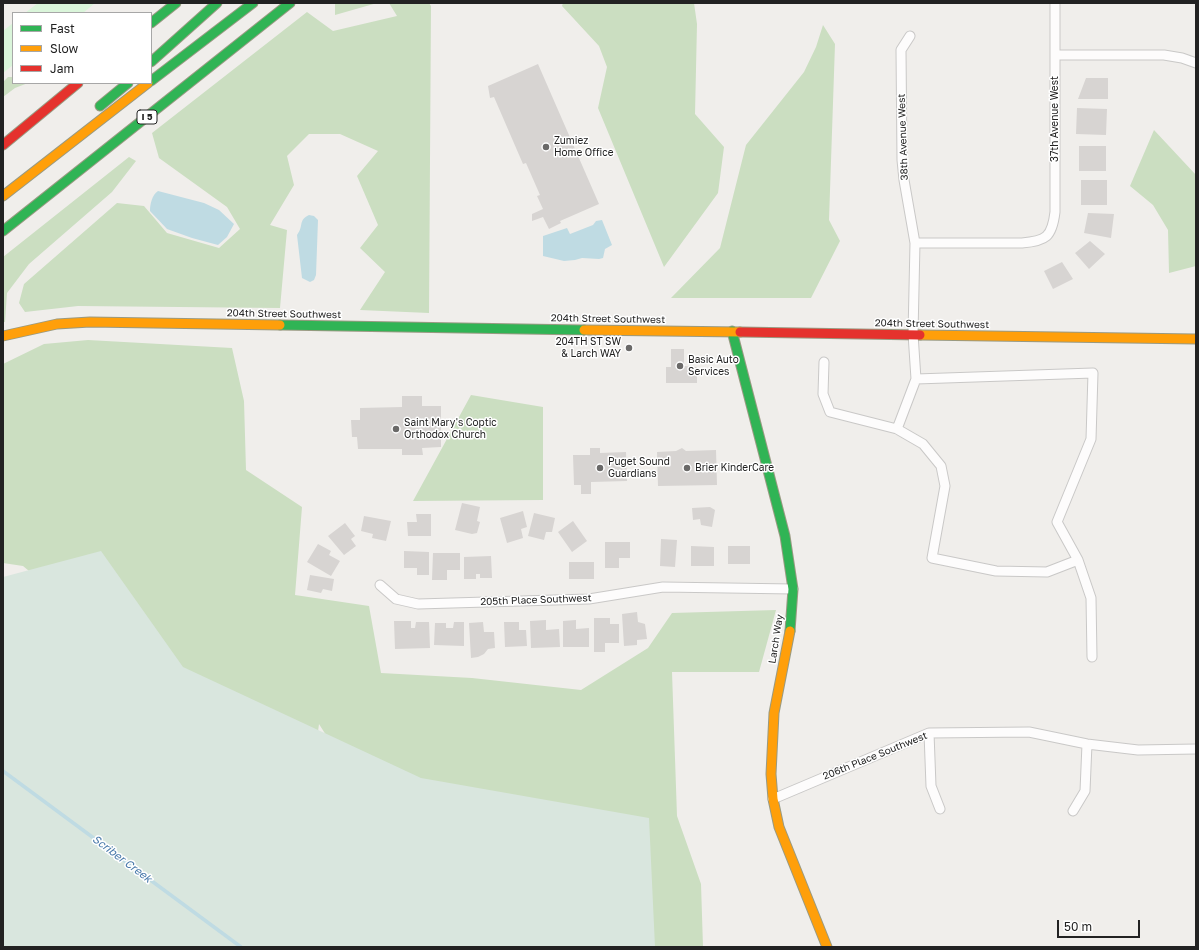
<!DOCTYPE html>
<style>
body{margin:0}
#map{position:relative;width:1199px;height:950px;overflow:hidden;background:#f0eeeb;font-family:"Golos Text",sans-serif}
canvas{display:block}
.frame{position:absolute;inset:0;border:4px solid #222;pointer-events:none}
.legend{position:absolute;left:12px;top:12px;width:140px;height:72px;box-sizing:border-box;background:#fff;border:1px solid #a7a7a7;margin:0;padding:5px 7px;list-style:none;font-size:12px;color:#222}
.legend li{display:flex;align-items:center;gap:8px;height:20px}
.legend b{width:20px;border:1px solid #a7a7a7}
.scale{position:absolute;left:1057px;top:920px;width:83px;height:18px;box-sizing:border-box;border:2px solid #222;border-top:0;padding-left:5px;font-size:12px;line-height:14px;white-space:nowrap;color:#222;-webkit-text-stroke:3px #fff;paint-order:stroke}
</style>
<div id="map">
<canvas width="1199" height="950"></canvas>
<div class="frame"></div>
<ul class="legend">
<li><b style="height:5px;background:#30b455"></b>Fast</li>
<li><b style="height:5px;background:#ff9f0a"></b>Slow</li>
<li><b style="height:5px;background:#e5322d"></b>Jam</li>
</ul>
<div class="scale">50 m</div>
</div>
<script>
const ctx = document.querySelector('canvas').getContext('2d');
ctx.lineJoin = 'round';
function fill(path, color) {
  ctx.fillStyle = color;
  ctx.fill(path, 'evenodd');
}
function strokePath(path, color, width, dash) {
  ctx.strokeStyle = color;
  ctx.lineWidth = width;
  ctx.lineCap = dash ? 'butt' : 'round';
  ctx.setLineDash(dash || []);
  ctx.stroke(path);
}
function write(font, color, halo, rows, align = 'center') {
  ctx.font = font + ' "Golos Text",sans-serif';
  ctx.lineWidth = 3;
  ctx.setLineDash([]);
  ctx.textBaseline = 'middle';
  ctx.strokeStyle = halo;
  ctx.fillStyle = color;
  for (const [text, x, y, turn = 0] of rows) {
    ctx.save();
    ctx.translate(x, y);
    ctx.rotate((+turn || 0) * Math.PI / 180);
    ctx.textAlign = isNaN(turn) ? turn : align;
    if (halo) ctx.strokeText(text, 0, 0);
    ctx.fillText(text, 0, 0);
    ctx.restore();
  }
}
const forest = new Path2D(`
 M335,3H377L335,15Z
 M389,3H429L431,6L429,313L360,310L385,272L360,248L378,225L357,176L378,151L340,134H309L287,156L294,185L270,225L287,230L280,308L78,306L25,312L19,303L24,284L117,203L144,206L167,233L219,248L240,229L227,207L159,158L152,133L307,12L333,31L397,16Z
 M563,3H694L697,24L695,114L724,147L718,193L664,267L598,108L607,67L599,46L562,6Z
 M823,25L835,44L829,220L840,241L811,298H671L720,248L746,145L804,72L816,47Z
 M8,77H13V83H28L15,88L3,97V82Z
 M1154,130L1196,175V266L1169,273L1168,230L1153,205L1130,186Z
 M129,157L136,161L112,192L29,264L7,293L5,322H3V257Z
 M88,340L232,348L244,401L246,470L302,507L295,595L369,606L381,673L472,678L581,690L648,648L672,613L776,610L759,672H672L677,816L701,884L703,947H632L410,868L319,724L302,853L105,634L23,566L3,563V364L44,344Z
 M471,395L543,407V500L413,501Z`);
const wetland = new Path2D(`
 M101,551L183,667L421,778L649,818L655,947H3V577Z`);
const park = new Path2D(`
 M38,3H95L83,13H25Z
 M13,23V65L3,73V31Z`);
const water = new Path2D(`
 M158,191L204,203L219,210L234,224L227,237L218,245L192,238L167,229L150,211C150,204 152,195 158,191Z
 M309,215L314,216L318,220L316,275L314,280L310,282L302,278L297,235C304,226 298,220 309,215Z
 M602,220L612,245L605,249L603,258L599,259L582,258L575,260L564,261L543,256V236L567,228L570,234L593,225L596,221Z`);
const stream = new Path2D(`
 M3,771L241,947`);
const building = new Path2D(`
 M538,64L599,204L560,221L561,223L549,229L543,217L532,221V214L543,209L537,196L540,195L526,163L523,164L494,97L490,98L488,86Z
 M1086,78H1108V99H1078Z
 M1077,108L1107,109L1106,135L1076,134Z
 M1079,146H1106V171H1079Z
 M1081,180H1107V205H1081Z
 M1088,213L1114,214L1111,238L1084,233Z
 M1090,241L1105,254L1089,269L1075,253Z
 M1062,262L1073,279L1053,289L1044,271Z
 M671,349H684V366L697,367V383H666V367H671Z
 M708,357L712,361L706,365L703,360Z
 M402,396H422V406H441V447L422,448L423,455H402V449H358L357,437H352L351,420H360V408L402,407Z
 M590,448H600V453L626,452L627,481L591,482V494H581V485H574L573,455H590Z
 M682,448L686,451L716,450L717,485L658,486L657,452L676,451Z
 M462,503L480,507L477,521L480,522L477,533L472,534L455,530Z
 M710,507L715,510L712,527L701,525L700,519L693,520L692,508Z
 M523,511L527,527L521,529L523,538L507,543L500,518Z
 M534,513L555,518L552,532H546L544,540L528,536Z
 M416,514H431V536H408L407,522H417Z
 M364,516L391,521L386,541L372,538L373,534L361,531Z
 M573,521L587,541L572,552L558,532Z
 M345,523L355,536L351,539L356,546L344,555L328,536Z
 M661,539L677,540L675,567L660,566Z
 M605,542H630V558H619V568H605Z
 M318,544L331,551L329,555L340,561L331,576L307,562Z
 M691,546L714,547V566H691Z
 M728,546H750V564H728Z
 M404,551L429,552V575H417V568H404Z
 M433,553H460V570H447V580H432Z
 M491,556L492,578H480V574H476V579H464V557Z
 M569,562H594V579H569Z
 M310,575L334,579L332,591L323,589L321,593L307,590Z
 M637,612L638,622L645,624L647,639L637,640V645L624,646L622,614Z
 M594,618H610V624H619V643H605V652H594Z
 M546,620V630L559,629L560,647L531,648L530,621Z
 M576,620V629L589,628V647H563V621Z
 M394,621H411V628H415L416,622H429L430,648L395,649Z
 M454,622H464V646L434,645L435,623H446V628H453Z
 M483,622L484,632H494L495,648L488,649L484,654L478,657L471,658L469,623Z
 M504,622H519V630H526L527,646L505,647Z`);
const street = new Path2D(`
 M910,36L901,50L902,160L904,180L915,243L913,334L916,379L1093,373L1091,439L1057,522L1078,560L1091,598L1092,657
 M1055,55H1164L1182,58L1196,63
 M915,243H1022C1046,241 1052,237 1055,212V3
 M824,362L823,394L830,412L897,429L923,444L941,466L945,486L932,558L996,571L1047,572L1078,560
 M897,429L916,379
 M380,585L396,599L418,604L589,599L663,587L793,589
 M929,733L931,786L940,809
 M773,799L929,733L1029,732L1087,744L1138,750L1196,749
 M1073,811L1085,791L1087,744`);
const fast = new Path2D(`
 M151,23L176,3
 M151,62L217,3
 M151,81L253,3
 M100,106L128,83
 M3,231L290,3
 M280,325L584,330
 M732,331L785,536L793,589L790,631`);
const slow = new Path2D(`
 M3,196L148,83
 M584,330L740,332
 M920,335L1196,339
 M3,336L57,324L90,322L280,325
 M790,631L774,713L771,774L773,799L779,827L827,947`);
const jam = new Path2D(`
 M3,145L78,83
 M740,332L920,335`);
const markers = [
 [546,147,4,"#6a6968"],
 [629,348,4,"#6a6968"],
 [680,366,4,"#6a6968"],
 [396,429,4,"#6a6968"],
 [600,468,4,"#6a6968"],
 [687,468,4,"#6a6968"]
];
const shields = [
 [147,117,20]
];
const shieldNames = [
 ["I 5",147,117]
];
const streetNames = [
 ["37th Avenue West",1055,119,-90],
 ["38th Avenue West",903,137,-92],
 ["204th Street Southwest",284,314,1],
 ["204th Street Southwest",608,319,1],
 ["204th Street Southwest",932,324,1],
 ["205th Place Southwest",536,600,-2],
 ["Larch Way",776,639,-81],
 ["206th Place Southwest",875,756,-22]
];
const poiNames = [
 ["Zumiez",554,141],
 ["Home Office",554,153],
 ["204TH ST SW",621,342,"right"],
 ["& Larch WAY",621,354,"right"],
 ["Basic Auto",688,360],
 ["Services",688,372],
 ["Saint Mary's Coptic",404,423],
 ["Orthodox Church",404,435],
 ["Puget Sound",608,462],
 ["Guardians",608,474],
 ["Brier KinderCare",695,468]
];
const waterNames = [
 ["Scriber Creek",122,859,37]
];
fill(forest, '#cbdec1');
fill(wetland, '#d9e6de');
fill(park, '#daf5da');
fill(water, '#bfdbe3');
strokePath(stream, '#bfdbe3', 3.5);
fill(building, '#d7d4d2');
strokePath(street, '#c9c8c7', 11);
strokePath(fast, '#999a82', 11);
strokePath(slow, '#999a82', 11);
strokePath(jam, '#999a82', 11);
strokePath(street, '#fdfcfc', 9);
strokePath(fast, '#30b455', 9);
strokePath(slow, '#ff9f0a', 9);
strokePath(jam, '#e5322d', 9);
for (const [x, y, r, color] of markers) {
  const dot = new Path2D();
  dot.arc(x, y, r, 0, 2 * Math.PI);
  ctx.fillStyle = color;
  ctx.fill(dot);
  strokePath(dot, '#fff', 1.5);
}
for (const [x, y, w] of shields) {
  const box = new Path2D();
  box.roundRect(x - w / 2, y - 7, w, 14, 3);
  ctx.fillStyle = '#fff';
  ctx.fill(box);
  strokePath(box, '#222', 1);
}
write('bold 9px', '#222', null, shieldNames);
write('10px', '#222', '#fff', streetNames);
write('10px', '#222', '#fff', poiNames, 'left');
write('italic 11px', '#4a7aab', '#fff', waterNames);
</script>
